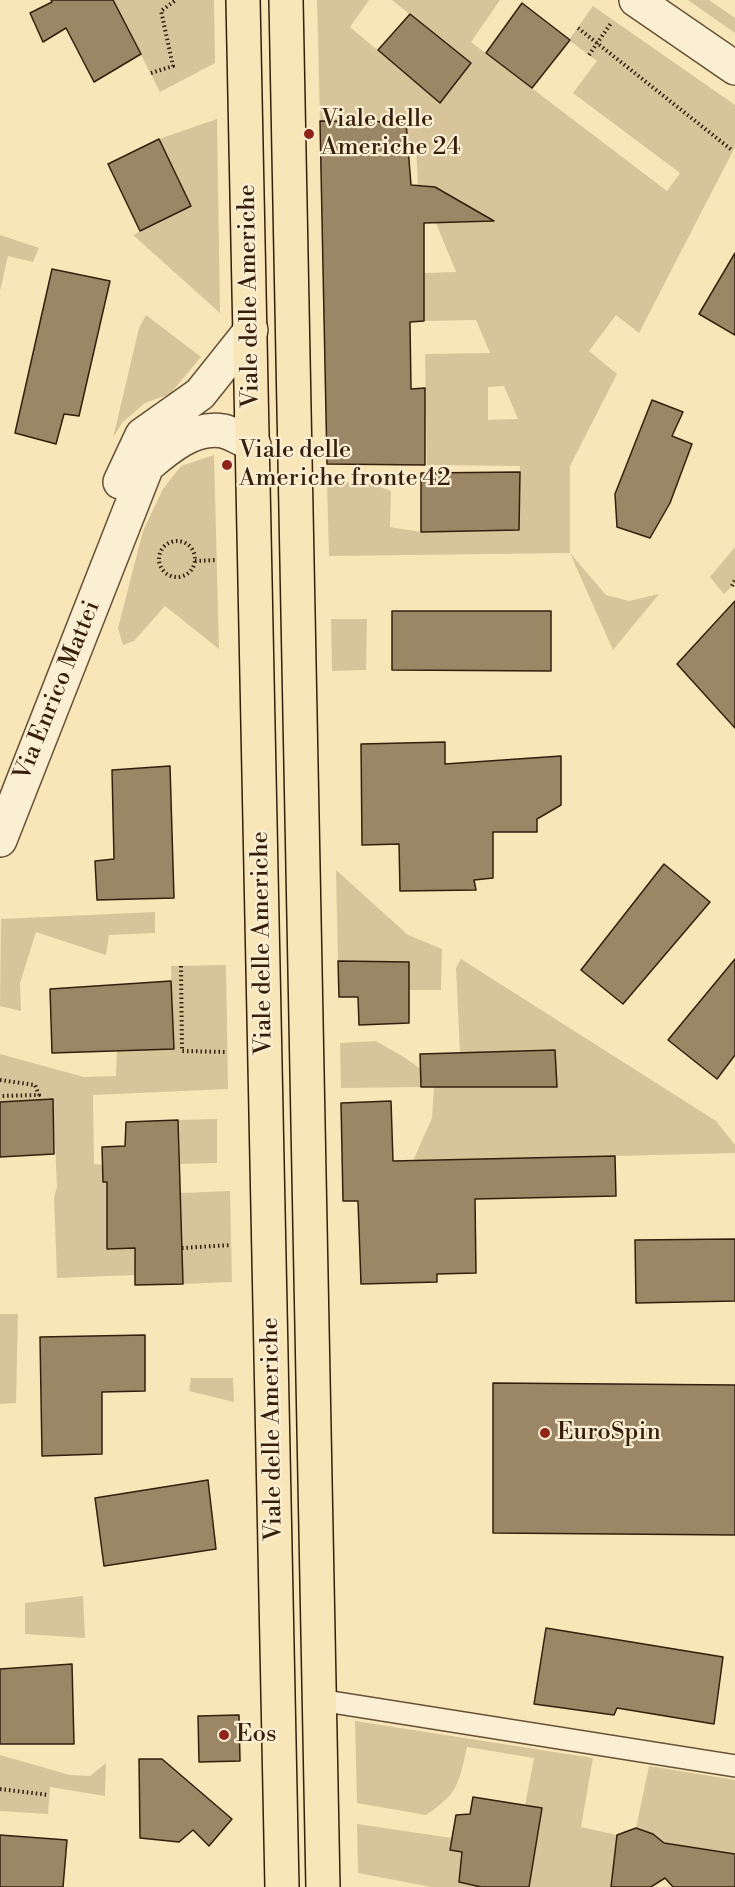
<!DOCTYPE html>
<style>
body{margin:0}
canvas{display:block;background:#f8e6b9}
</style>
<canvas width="735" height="1887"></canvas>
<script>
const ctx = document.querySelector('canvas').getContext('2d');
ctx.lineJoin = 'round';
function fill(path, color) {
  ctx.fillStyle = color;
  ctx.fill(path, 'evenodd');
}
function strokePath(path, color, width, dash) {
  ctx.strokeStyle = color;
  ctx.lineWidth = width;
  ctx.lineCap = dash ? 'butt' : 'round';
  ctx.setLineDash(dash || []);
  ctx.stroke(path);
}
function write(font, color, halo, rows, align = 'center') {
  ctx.font = font + ' "Libre Bodoni",serif';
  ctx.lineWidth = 4.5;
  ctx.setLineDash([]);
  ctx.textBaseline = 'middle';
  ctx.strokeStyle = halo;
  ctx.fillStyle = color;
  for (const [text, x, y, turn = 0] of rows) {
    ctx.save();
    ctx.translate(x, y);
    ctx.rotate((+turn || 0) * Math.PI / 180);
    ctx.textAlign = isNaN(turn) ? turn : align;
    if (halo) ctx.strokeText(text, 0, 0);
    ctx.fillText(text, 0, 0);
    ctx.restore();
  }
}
const green = new Path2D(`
 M113,0H214L215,63L160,92Z
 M317,0H369L350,27L440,103L450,90L448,45L392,0H500L471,42L667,191L680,173L573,93L597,61L569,40L593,6L735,105V147L639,333L616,315L589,351L617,374L570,466V553L606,595L629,601L659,594L613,650L570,553L329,556L327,482L368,483L391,491L390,527L421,532L519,530L520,472V466L427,465L425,354L490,353L476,320L424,321V273L456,272L436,223L465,222C454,194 448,188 418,185L416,147L407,146L386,132L385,121H320ZM504,386L518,419L488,420V387Z
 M688,0H709L735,18V33Z
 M217,119L220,313L133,235L191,206L159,139Z
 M0,235L39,248L33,262L8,256L0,291Z
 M146,315L201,357L170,394L145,403L122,423L113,438L139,328Z
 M214,455L219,649L165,606L134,641L123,645L118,628L143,531L163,489L181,466Z
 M735,547V583L724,594L710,577Z
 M331,619H367L366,670L332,671Z
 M336,870L408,935L442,949L441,990H409V962L338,961Z
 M155,912V933L109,935L106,955L36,932L20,983L21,1011L0,1006L1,919Z
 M461,959L716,1121L735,1145V1153L413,1161L432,1118L434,1087H557L555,1050L460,1053L456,968Z
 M226,965L228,1089L93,1095L94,1164L103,1165L128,1181L107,1196V1249L134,1248L135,1275L57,1278L54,1197L57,1187L53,1099L0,1102V1054L84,1077L116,1076L117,1051L174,1049L171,966Z
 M376,1041L402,1056L421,1069V1087L341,1088L340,1043Z
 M217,1119V1163L180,1164L179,1120Z
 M230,1191L232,1282L183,1284L181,1193Z
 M0,1314H18L16,1403L0,1404Z
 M191,1378H233L234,1402L189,1391Z
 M83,1596L85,1638L25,1634V1603Z
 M355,1721L593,1758L581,1827L617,1835L611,1887H529L542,1809L525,1806L534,1758L467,1747C459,1783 458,1794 426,1815L357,1803Z
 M0,1755L70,1775L90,1776L106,1763L105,1796L50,1787L48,1814L0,1811Z
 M649,1766L735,1780V1854L664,1843L653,1834L636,1828Z
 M357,1824L452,1838L450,1850L462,1852L459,1882L481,1887H431L358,1873Z`);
const building = new Path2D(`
 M51,0H113L141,54L94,82L66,28L43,42L30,13L52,2Z
 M522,3L570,40L532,88L486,53Z
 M410,14L471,63L440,103L378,50Z
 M320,121L406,122L411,185L435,187L494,221L424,223V321L410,322L411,389L425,388V465L327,464Z
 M159,139L191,206L140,231L108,164Z
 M735,253V335L699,314Z
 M52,269L110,281L79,416L64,414L56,444L15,433Z
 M652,400L683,412L672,436L692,444L670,503L650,538L617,527L615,494Z
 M520,472L519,530L421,532V473Z
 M735,601V728L677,664Z
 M392,611H551V671L392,670Z
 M445,742V764L561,756V805L537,819V832H493V878L474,880L476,890L400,891L399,844L362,845L361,744Z
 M170,766L174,898L97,900L95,861L114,859L112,770Z
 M664,864L710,902L623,1004L581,970Z
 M735,959V1055L717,1079L668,1040Z
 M338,961L409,962V1023L359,1025L358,997H339Z
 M171,981L174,1049L52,1053L50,989Z
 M555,1050L557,1087H421L420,1054Z
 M53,1099L54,1154L0,1157V1102Z
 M391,1101L393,1161L615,1156L616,1196L475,1199L476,1273L437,1274V1282L361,1284L358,1201H343L341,1103Z
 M178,1120L183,1284L135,1285V1248L107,1249V1182H103L102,1147L125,1146L126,1122Z
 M735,1239V1301L636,1303L635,1240Z
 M145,1335V1391L102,1392V1454L42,1456L40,1337Z
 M493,1383L735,1385V1535L493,1533Z
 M208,1480L216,1549L104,1566L95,1498Z
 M546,1628L723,1657L714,1724L617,1708L614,1715L534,1704Z
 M72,1664L74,1744H0V1669Z
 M239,1715L240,1761L199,1762L198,1716Z
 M139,1759H162L232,1819L209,1846L193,1830L179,1842L140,1838Z
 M473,1797L542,1808L529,1887H481L459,1882L462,1852L450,1850L456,1815L470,1814Z
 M636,1828L653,1834L664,1843L735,1854V1887H673L665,1878L651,1887H611L617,1835Z
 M0,1835L67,1840L63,1887H0Z`);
const path = new Path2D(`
 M578,28L733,151
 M589,55L611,23
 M151,73L173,66L161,11L176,0
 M159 559a18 18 0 1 1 36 0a18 18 0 1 1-36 0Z
 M195,561L217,560
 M732,586L735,580
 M181,966L182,1051L227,1052
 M0,1080L35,1085L39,1095L0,1096
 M182,1248L231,1245
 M0,1789L49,1795`);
const lane = new Path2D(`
 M319,1700L735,1766`);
const street = new Path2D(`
 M636,0L735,68
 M120,482L142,435L200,394L251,330
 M0,840L147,466C167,449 193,426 223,431C233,433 244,441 254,445`);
const primary = new Path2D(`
 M243,0L282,1887
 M286,0L323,1887`);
const markers = [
 [309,134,6,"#8f2418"],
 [227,465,6,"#8f2418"],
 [545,1433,6,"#8f2418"],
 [224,1735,6,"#8f2418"]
];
const poiNames = [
 ["Viale delle",321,120],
 ["Americhe 24",321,148],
 ["Viale delle",239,451],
 ["Americhe fronte 42",239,479],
 ["EuroSpin",557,1433],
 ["Eos",236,1735]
];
const streetNames = [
 ["Viale delle Americhe",250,296,-91],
 ["Via Enrico Mattei",58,691,-68],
 ["Viale delle Americhe",263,943,-91],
 ["Viale delle Americhe",273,1429,-91]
];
fill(green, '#d7c49b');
fill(building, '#9b8665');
strokePath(building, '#371e0b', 1.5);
strokePath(lane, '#675036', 24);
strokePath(street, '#675036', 36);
strokePath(primary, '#371e0b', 36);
strokePath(path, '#371e0b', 4, [1.5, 3]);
strokePath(lane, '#faefd2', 21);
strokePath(street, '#faefd2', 33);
strokePath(primary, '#f8e6b9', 33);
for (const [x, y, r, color] of markers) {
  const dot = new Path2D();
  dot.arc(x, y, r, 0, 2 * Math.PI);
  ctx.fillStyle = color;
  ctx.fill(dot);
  strokePath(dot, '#faefd2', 2);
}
write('24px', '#371e0b', '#faefd2', poiNames, 'left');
write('24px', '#371e0b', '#faefd2', streetNames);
</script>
